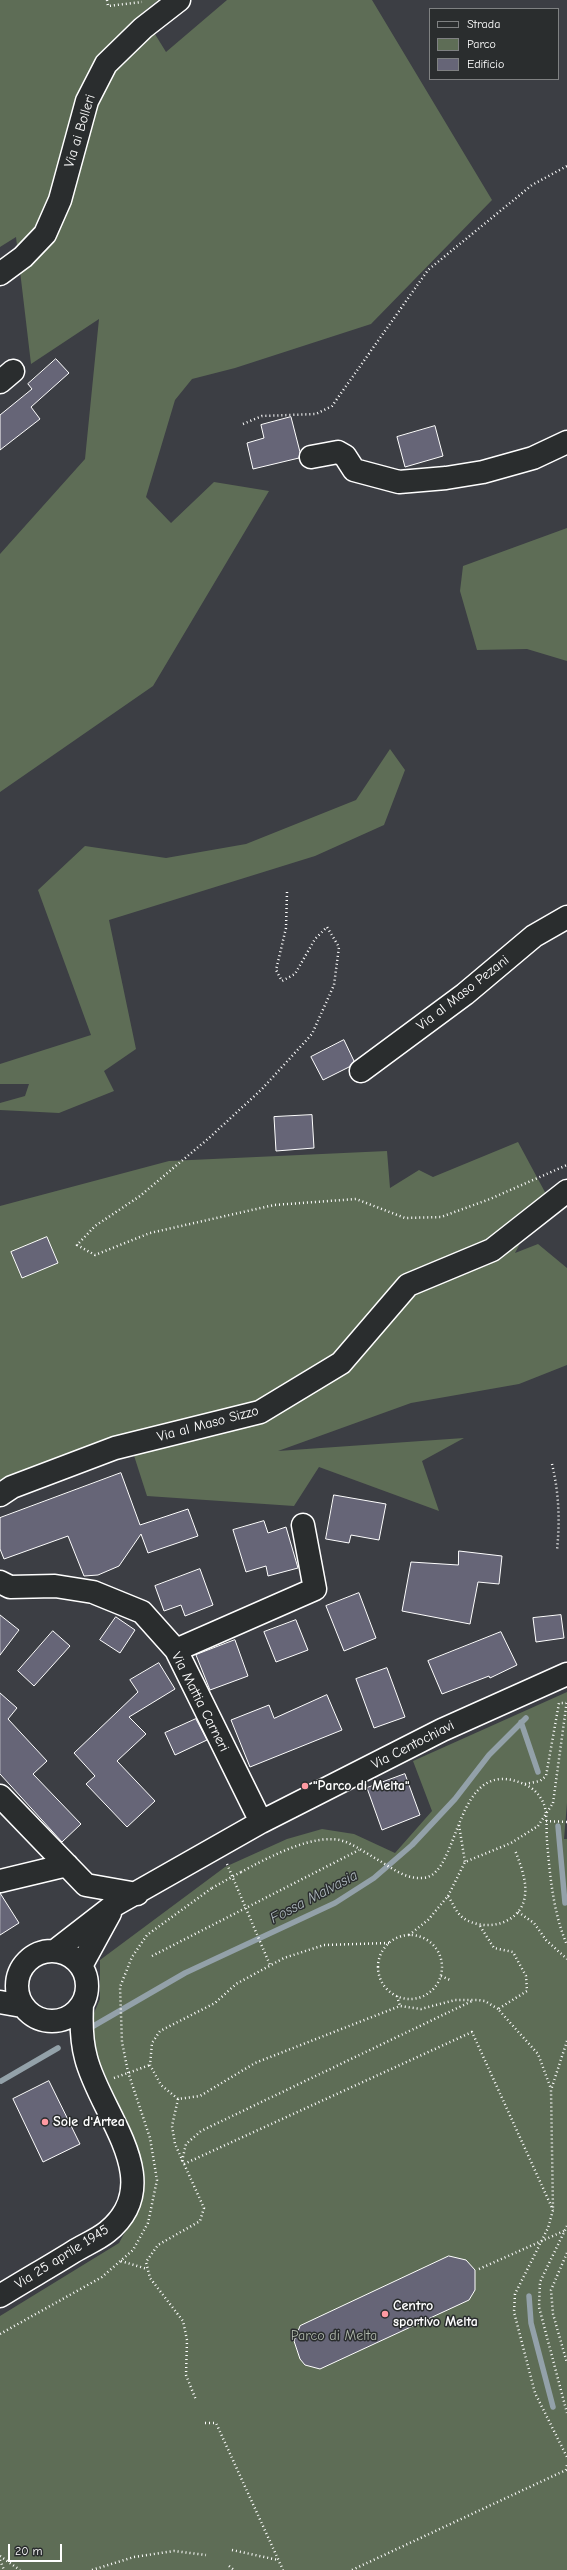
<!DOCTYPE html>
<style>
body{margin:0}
#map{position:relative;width:567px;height:2570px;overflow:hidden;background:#3c3e44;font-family:"Comic Neue",sans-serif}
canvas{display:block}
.legend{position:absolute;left:429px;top:8px;width:130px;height:72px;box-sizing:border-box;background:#2a2d2e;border:1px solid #7f8182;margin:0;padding:5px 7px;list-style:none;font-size:12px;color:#fff}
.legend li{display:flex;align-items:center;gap:8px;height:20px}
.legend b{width:20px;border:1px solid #7f8182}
.scale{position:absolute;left:8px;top:2544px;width:54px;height:18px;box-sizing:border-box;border:2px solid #fff;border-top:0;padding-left:5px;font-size:12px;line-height:14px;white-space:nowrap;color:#fff;-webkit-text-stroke:3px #2a2d2e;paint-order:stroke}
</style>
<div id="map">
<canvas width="567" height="2570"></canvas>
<ul class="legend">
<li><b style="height:5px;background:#2a2d2e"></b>Strada</li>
<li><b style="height:11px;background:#5e6d56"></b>Parco</li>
<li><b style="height:11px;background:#666577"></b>Edificio</li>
</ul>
<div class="scale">20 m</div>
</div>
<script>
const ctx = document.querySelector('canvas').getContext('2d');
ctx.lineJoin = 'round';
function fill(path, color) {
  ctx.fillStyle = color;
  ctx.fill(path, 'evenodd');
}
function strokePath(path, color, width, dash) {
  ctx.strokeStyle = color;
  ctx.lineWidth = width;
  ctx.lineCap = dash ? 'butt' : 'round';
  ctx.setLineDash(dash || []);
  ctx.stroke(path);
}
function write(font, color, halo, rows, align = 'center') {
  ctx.font = font + ' "Comic Neue",sans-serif';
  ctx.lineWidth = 3;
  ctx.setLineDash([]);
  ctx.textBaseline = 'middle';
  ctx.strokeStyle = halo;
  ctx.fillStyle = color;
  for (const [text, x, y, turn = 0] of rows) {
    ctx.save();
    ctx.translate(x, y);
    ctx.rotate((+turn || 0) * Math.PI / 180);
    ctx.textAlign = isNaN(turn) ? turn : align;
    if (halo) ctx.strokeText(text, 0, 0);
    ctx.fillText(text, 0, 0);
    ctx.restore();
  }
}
const green = new Path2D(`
 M0,0H158L142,13L166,52L227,0H372L492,200L371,324L235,368L192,379L175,400L146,497L171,523L214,482L269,491L153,686L0,792V554L85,459L99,319L31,364L16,237L0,247Z
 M567,528V661L527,649L477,650L460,591L463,566Z
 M390,749L405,770L384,825L315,856L109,920L136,1049L104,1071L114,1091L59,1113L0,1110V1103L25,1096L29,1084H0V1064L91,1035L38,890L85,846L166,858L246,844L356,800Z
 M518,1142L546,1194L515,1253L538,1244L567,1268V1365L519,1384L411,1403L278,1451L464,1438L422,1461L439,1511L319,1467L294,1506L147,1496L128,1437L0,1485V1206L169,1161L387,1151L390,1188L419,1170L433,1177Z
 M567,1692V1803L564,1839H567V2570H0V2316L119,2243L132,2219L140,2200L143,2178L132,2137L91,2042L88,2027L100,1999V1960L225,1867L287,1839L322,1829L354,1834L395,1853L432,1811L413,1761Z`);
const stream = new Path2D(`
 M521,1722L538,1772
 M558,1826L565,1903
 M90,2028L185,1973L335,1903L374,1878L412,1845L455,1799L489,1755L526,1718
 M1,2081L58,2048
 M529,2296L531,2323L553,2407`);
const building = new Path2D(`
 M56,359L69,373L31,407L40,419L0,450V415L32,389L28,384Z
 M291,417L300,452L299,458L253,469L247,443L264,438L261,425Z
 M435,426L443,456L405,467L397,437Z
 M344,1040L354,1061L349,1067L323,1080L311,1057Z
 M312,1115L314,1148L276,1151L274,1117Z
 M47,1237L58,1263L22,1278L11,1252Z
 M121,1473L140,1525L188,1509L198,1536L148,1553L141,1534L119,1566L98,1575L84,1576L68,1536L4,1559L0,1549V1518Z
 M334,1495L386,1504L379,1540L351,1535L349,1543L326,1539Z
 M264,1521L268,1533L286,1527L298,1568L268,1576L266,1566L246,1572L233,1530Z
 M459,1551L502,1556L499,1584L478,1582L470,1624L402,1611L411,1562L458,1565Z
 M200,1569L213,1605L185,1616L181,1605L164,1611L155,1586Z
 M359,1593L376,1638L344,1651L326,1606Z
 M0,1615L19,1630L0,1655Z
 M561,1615L564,1638L536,1642L533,1618Z
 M116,1617L135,1630L120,1653L100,1640Z
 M296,1620L308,1650L276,1662L264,1632Z
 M53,1631L70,1646L34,1686L18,1671Z
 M501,1632L517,1665L490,1678L489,1676L442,1694L428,1661Z
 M235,1640L248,1676L210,1690L196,1655Z
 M159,1663L175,1689L129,1717L146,1734L117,1761L155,1801L127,1827L86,1784L95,1776L74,1753L138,1692L130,1680Z
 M387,1668L405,1717L374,1728L356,1679Z
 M0,1693L17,1708L8,1719L47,1761L33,1774L81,1824L62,1842L0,1774Z
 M327,1695L342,1730L250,1767L231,1720L269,1705L274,1718Z
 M196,1719L207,1740L175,1755L165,1733Z
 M405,1774L420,1815L382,1830L367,1788Z
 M0,1893L19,1923L0,1935Z
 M49,2081L80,2144L43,2162L13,2099Z
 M449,2256L466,2260L475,2270V2290L469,2300L320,2369L305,2365L300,2359L294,2341L300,2326Z`);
const path = new Path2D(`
 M107,0L108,6L142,2
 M243,424L262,416L316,414L332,406L428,270L532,185L567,166
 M287,892L286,928L276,970L282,981L295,974L315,939L327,927L339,947L334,985L312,1034L262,1089L209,1138L140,1196L95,1226L77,1245L95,1255L150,1233L274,1205L356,1199L405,1218L441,1217L490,1199L567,1165
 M552,1464C559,1493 560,1521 557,1550
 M525,1784L540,1781L546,1776L559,1703H566
 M553,1803L567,1700
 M546,1821L567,1822
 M459,1825L465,1862
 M227,1864L270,1965
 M241,1872C266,1859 317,1830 346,1842C358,1847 369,1855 380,1861C393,1869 406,1879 422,1878C462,1878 452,1750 526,1785C534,1789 539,1794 543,1802C548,1812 546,1830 547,1841C550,1876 553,1912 567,1945
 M448,1896L465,1862L511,1843L538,1826
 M518,1912L534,1923L546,1940L567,1959
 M480,1926L494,1948L513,1952L526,1976L527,1991L498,2009L538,2054L551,2089
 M409,1935L428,1920L448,1896C452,1902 456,1912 462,1917C483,1933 522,1925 525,1895C527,1880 520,1864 515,1850
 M378 1967a32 32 0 1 1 64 0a32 32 0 1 1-64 0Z
 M389,1943L324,1945L284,1958L236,1984L215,2003L160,2031L152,2043L150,2065L161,2085L178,2099L200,2096L255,2063L400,2006L421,2009L455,2000H478L485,2001L498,2009
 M152,1956L359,1850
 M441,1976L450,1980
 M397,1996L400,2006
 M567,2041L551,2090L553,2210L548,2228L515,2294L514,2312L535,2393L567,2457
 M114,2078L150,2065
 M178,2099L172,2126L175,2144L204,2208L200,2221L158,2245L146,2262L150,2278L183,2321L187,2340L186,2375L196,2400
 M182,2161L186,2144L201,2131L472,2001
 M184,2164L472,2032L553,2210
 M567,2226L540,2282L539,2307L567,2413
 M567,2253L551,2290L553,2314L567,2363
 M121,2261L147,2269
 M479,2269L564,2231
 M0,2334L102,2277L133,2250L148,2223L157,2180L150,2138L128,2072L122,2042L120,1987L132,1957L147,1935L212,1888
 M205,2423H216L283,2570
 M232,2550L278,2560
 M0,2556L20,2570
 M0,2560L4,2570
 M229,2566L234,2570
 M92,2570L134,2557L174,2551L206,2555
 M352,2570L566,2470L567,2465`);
const minor = new Path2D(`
 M0,274L23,257L45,234L60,200L87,101L106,64L143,28L179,0
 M0,382L13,371
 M311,457L338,452L345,456L354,470L399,482L446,478L483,472L533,458L567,442
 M361,1071L465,994L534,936L567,917
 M0,1495L12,1487L115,1448L260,1412L341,1363L408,1285L492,1250L567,1191
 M0,1582L10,1587L55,1586L93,1592L142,1612L176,1650L261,1822
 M176,1650L315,1589L303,1525
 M0,1796L86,1885L137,1894
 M0,1881L67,1865
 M17 1986a35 35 0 1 1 70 0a35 35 0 1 1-70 0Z
 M55,1951L113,1906L261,1822L442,1730L567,1674
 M81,1966L110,1913
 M0,2002L22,2006
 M0,2296C24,2281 49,2267 73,2252C84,2245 97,2240 107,2232C169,2182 100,2114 86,2058C81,2040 81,2023 82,2004`);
const pathBridge = new Path2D(`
 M538,1826L553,1803
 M212,1888L241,1872`);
const markers = [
 [305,1786,4,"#ff9aa2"],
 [45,2122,4,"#ff9aa2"],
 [385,2314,4,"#ff9aa2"]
];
const streetNames = [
 ["Via ai Bolleri",80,131,-73],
 ["Via al Maso Pezani",463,993,-38],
 ["Via al Maso Sizzo",208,1424,-15],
 ["Via Mattia Carneri",200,1702,63],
 ["Via Centochiavi",413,1745,-27],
 ["Via 25 aprile 1945",62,2257,-32]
];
const poiNames = [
 ["\"Parco di Melta\"",313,1786],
 ["Sole d'Artea",53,2122],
 ["Centro",393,2306],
 ["sportivo Melta",393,2322]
];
const parkNames = [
 ["Parco di Melta",334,2336]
];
const waterNames = [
 ["Fossa Malvasia",314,1897,-28]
];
fill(green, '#5e6d56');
strokePath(stream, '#93a1a9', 5.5);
fill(building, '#666577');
strokePath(building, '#fff', 1);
strokePath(minor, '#fff', 25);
strokePath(path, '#fff', 2.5, [1, 3]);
strokePath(minor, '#2a2d2e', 22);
strokePath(pathBridge, '#fff', 2.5, [1, 3]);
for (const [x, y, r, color] of markers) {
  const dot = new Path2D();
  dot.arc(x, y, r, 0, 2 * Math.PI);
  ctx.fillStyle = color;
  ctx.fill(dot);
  strokePath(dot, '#2a2d2e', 1.5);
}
write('14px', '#fff', '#2a2d2e', streetNames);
write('bold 14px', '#fff', '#2a2d2e', poiNames, 'left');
write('14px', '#aeb6aa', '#2a2d2e', parkNames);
write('italic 15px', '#aeb9be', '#2a2d2e', waterNames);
</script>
